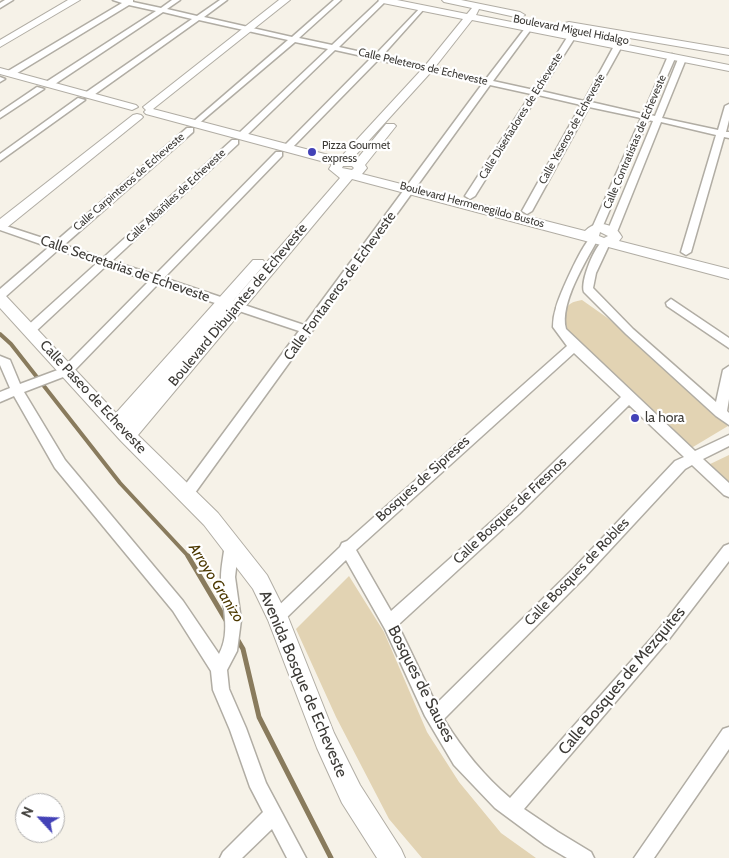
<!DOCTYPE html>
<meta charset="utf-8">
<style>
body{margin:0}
#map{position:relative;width:729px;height:858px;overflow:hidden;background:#f6f2e8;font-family:Cabin,sans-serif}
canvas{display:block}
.north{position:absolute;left:15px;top:793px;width:50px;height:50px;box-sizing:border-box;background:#fff;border:1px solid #b1b0af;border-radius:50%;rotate:295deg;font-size:14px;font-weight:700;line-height:20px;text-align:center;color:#3c3a36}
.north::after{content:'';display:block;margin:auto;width:18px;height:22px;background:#4342b7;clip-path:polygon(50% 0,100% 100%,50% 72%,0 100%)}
</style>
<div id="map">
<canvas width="729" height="858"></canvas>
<div class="north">N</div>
</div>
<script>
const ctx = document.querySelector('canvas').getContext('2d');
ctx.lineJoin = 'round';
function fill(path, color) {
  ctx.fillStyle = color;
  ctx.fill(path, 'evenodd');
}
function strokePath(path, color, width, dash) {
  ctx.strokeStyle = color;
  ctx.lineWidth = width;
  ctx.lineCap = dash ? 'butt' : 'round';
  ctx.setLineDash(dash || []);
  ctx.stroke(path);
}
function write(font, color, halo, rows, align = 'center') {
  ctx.font = font + ' Cabin,sans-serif';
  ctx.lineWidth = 4.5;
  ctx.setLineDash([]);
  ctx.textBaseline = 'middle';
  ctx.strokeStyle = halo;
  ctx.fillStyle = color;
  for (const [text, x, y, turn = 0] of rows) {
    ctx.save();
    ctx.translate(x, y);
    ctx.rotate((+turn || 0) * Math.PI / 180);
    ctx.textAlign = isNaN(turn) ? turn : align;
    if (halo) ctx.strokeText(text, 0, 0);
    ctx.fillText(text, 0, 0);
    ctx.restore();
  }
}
const green = new Path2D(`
 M582,300L609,319L728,426L688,450L564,329C565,312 562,303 582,300Z
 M729,455V488L706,466Z
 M349,576L384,632L427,732L459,782L501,833L536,858H422L389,819L336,717L296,629Z`);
const streamFar1 = new Path2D(`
 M0,334L11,344L120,483L189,557`);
const stream = new Path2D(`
 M188,556L227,622
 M236,637L243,649L259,717L331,858`);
const street = new Path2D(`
 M5,0H13L0,8V3Z
 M113,0H133V2L161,8L172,0H180L167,9L197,16L220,0H227L204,17L292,37L334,0H341L299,38L332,45L380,0H387L339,47L375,55L422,6L424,7V9L382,56L486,79L526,27L528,26L532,28L493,81L534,90L568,36L572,34L576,36L541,91L584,101L614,46L618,44L622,46L591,102L643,114L668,56L672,54L676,56L650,115L655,116L678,59L682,57L686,59L662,118L718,130L725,106L729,104V120L726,132H729V138L724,137L691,252L686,255L681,252L716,135L661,122L617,232L612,235L607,232L653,121L648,120L602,228L597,231L592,228L641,118L589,107L532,211L527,214L522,211L581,105L538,95L475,196L470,199L465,196L531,94L490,85L192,497L187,499L182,497L180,493L182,489L299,331L158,284L71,374L24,392L65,460L183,601L219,654C232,631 221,602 221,578C221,566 224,554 225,543L227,539L232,537L237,539L239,543L235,577L241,620L237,651L227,670L229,689L246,728L266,783L306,858H287L272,829L242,858H220L223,852L263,812L250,787L230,730L213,690L211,671L173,611L55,468L14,396L0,402V392L10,388L0,365V356L10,360L20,384L63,368L149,281L106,266L34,333H26L24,330L26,327L97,263L58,250L4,298L0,299V289L49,247L0,230V224L55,242L187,128H193V132L64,245L103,258L232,140H238V144L112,261L155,275L276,152H282V156L164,278L304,325L483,83L378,60L290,150L287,151L283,148L284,146L371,58L335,50L245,137H239V133L328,49L295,42L197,125L193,123L194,121L288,40L199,20L91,97H85V93L192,19L163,12L52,86H46V82L156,11L129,5L14,75H8V71L122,3Z
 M0,77L5,79L0,82Z
 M37,87L44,89L0,118V112Z
 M78,98L85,100L0,161V154Z
 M593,236L598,239C586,261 559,304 566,329L695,451L729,435V446L703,459L729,483V497L724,495L692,465L685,469L584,578L444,719L445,721C463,750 484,776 510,798L656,633L724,546L729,544V561L666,643L524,809L558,832L591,852L594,858H567L545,845L495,808L454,765L425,716L385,629L346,560L282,622L277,624L272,622L269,617L272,612L340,547L342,543L347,541L567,346L553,327C553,320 554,314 556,308C559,296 584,239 593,236ZM574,353L621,397L509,506L391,611L356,550ZM629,405L684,457L675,461L574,568L436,704L398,625L519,514Z
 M605,240L610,243L596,273L593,288L633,329L716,402L723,370L729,366V399L727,411L729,413V425L716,416L626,334L584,292C580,282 595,243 605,240Z
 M671,299L729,338V348L667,306L666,303Z
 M729,727V749L654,858H634L723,729Z`);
const secondary = new Path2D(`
 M68,0H80L0,47V40Z
 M279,0H290L153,109L340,158L424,67L463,19L383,3L378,0H397L467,14L472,8L444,2L442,0H461L520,12L525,15L520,18L479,9L476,15L729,65V71L472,20L432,71L353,158L357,159L386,124H394L396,126L365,165L367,168L362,174L585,231C596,219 615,223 622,237L619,241L729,269V279L352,179L138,435L218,513L267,575L288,617L334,733L360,785L401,849L405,858H377L342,803L317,748L268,620L253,589L204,525L121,441L0,308V294L5,295L116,413L253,260H263L265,263L263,266L220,316L340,178L329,169L332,164L146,114L144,112L146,110L143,107ZM343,166H352L354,168L352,170L342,168ZM600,232L608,236L604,238L599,236Z
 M0,68L136,105L138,107L132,110L0,74Z
 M137,114L141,115L143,117L141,119L5,229L0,230V219L133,115Z`);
const primary = new Path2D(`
 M569,22L729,49V55L565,27L564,25L565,23Z`);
const markers = [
 [312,152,5,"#4342b7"],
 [635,418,5,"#4342b7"]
];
const farStreetnames = [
 ["Boulevard Miguel Hidalgo",571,30,11],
 ["Calle Peleteros de Echeveste",423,67,13],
 ["Calle Diseñadores de Echeveste",521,116,-58],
 ["Calle Yeseros de Echeveste",572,129,-61],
 ["Calle Contratistas de Echeveste",635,142,-67],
 ["Calle Carpinteros de Echeveste",129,182,-41],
 ["Calle Albañiles de Echeveste",176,196,-43],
 ["Boulevard Hermenegildo Bustos",472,205,15]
];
const farPoinames = [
 ["Pizza Gourmet",322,146],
 ["express",322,159]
];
const streetNames = [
 ["Calle Secretarias de Echeveste",125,269,19],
 ["Calle Fontaneros de Echeveste",340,286,-54],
 ["Boulevard Dibujantes de Echeveste",238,305,-50],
 ["Calle Paseo de Echeveste",93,397,47],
 ["Bosques de Sipreses",423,479,-42],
 ["Calle Bosques de Fresnos",510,511,-43],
 ["Calle Bosques de Robles",577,572,-46]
];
const poiNames = [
 ["la hora",645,418]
];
const waterNames = [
 ["Arroyo Granizo",216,583,58]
];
const nearStreetnames = [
 ["Calle Bosques de Mezquites",622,681,-50],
 ["Avenida Bosque de Echeveste",303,684,67],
 ["Bosques de Sauses",421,684,63]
];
fill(green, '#e2d3b3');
strokePath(streamFar1, '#897b5d', 4);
strokePath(stream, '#897b5d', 5);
strokePath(street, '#b1ada4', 3);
strokePath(secondary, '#b1ada4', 2);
strokePath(primary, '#b1ada4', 2);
fill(street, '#fff');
fill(secondary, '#fff');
fill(primary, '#fff');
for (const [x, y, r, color] of markers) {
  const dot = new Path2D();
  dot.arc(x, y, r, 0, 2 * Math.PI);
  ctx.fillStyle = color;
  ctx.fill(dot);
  strokePath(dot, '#fff', 2);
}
write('11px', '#3c3a36', '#fff', farStreetnames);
write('11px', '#3c3a36', '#fff', farPoinames, 'left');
write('14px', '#3c3a36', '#fff', streetNames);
write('14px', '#3c3a36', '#fff', poiNames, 'left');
write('italic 15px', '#4c3800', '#fff', waterNames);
write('16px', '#3c3a36', '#fff', nearStreetnames);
</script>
